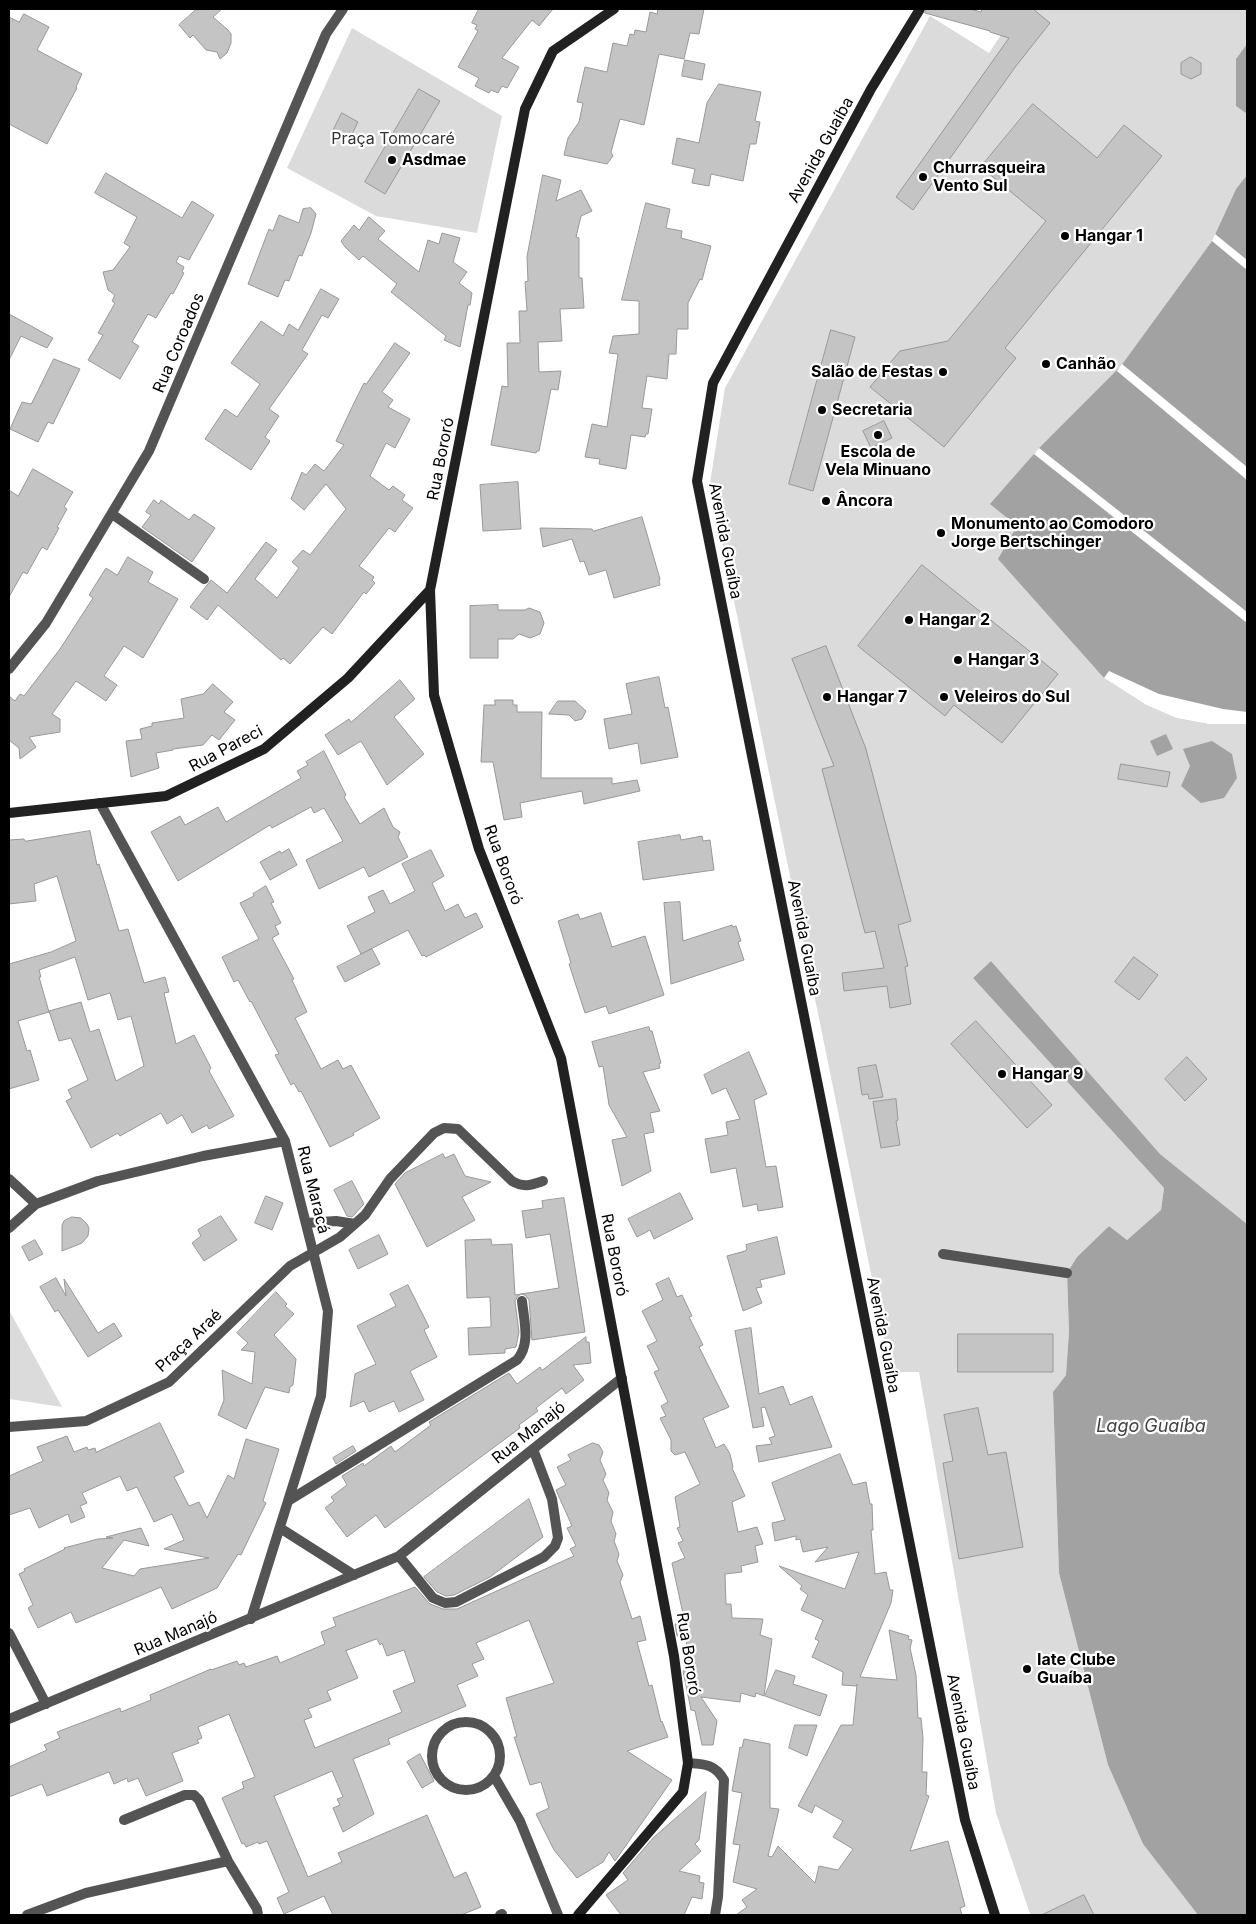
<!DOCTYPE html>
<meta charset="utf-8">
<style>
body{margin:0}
#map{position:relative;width:1256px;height:1924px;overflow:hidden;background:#fff;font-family:Inter,sans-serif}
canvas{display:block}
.frame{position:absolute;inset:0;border:10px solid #000;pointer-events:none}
</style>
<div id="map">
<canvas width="1256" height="1924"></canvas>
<div class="frame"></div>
</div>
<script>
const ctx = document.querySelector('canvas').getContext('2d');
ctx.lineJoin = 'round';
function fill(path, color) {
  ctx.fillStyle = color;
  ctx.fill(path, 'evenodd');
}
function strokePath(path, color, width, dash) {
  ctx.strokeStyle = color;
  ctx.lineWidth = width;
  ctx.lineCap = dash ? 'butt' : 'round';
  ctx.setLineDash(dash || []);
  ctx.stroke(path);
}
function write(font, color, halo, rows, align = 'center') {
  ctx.font = font + ' Inter,sans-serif';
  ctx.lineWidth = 4.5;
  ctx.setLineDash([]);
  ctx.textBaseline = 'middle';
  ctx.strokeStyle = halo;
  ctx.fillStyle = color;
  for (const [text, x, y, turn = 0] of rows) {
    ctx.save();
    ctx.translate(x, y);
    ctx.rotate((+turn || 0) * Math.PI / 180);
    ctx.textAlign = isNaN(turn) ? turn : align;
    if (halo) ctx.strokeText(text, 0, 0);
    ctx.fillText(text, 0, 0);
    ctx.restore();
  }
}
const green = new Path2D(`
 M1018,9H1247V44L1236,60V106L1247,114V175L1236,189L1212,241L1117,371L1039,448L991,504L1017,526L1104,678L1122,689L1208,724H1247V1224L1160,1154L991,961L973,978L1164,1188L1161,1210L1127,1240L1109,1226L1077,1257L1067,1273L1069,1331L1066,1375L1053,1392L1059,1573L1108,1765L1143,1844L1198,1915H1031L1029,1911L996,1813L919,1372H891L710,483L725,388L930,16L989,53Z
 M352,28L502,116L477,233L376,216L287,168Z
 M9,1310L62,1407L9,1399Z`);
const water = new Path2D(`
 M1247,44V114L1236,106V59Z
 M1247,175V724H1208L1176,718L1146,705L1104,678L998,559L1017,526L990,504L1039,448L1120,367L1212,241L1236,189Z
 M1166,734L1173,749L1157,756L1150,741Z
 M1212,741L1232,754L1237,778L1224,798L1201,803L1181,786L1190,766L1183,749Z
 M991,961L1160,1154L1247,1224V1915H1198L1143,1844L1108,1765L1059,1573L1053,1392L1066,1375L1069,1331L1067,1273L1077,1257L1109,1226L1127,1240L1161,1210L1164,1188L973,978Z`);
const pier = new Path2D(`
 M1215,234L1247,260V270L1212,241Z
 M1122,364L1247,467V480L1117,371Z
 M1039,448L1247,612V623L1034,454Z
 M1109,671L1159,694L1223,709L1247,712V724H1208L1176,718L1146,705L1104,678Z`);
const building = new Path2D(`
 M197,9H222L213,17L228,30L231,34V43L227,53L220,59L217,52L206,50L193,35L190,38L179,25Z
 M479,9H553L539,26L532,20L502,58L519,67L507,88L502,86L498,93L491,90L489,93L475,86L479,78L458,67L478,31L475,29L477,25L472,23Z
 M658,9H704L699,34L690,33L684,59L659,54L644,125L620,119L611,152L613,156L607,164L564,155L568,138L579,122L583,103L577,102L585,67L607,72L613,43L627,46L630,34L634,35L635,30L646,32L650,12L657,14Z
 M927,9H970L981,12L982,9H1033L1050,23L1016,66L913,210L896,197L1009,38L990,32V31L925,13Z
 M24,14L49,27L37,50L82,74L76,87L77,88L47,144L9,124V17L19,22Z
 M1191,57L1201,63V74L1191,79L1181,74V63Z
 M685,60L705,64L702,80L682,76Z
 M719,84L761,92L755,121L760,122L756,144H750L743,181L711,174L709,186L692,183L695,169L672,164L677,138L699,143L707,103Z
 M419,89L440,101L385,194L365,182Z
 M1033,104L1097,158L1124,125L1162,156L1005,348L1016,358L944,447L870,387L900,351L948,341L1046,221L981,167Z
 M342,113L358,122L349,140L333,131Z
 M106,173L182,218L192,201L214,215L189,260L179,256L176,262L184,267L182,272L184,273L173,294L171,293L156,318L148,314L132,342L139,346L120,379L88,360L103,335L98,333L115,303L112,301L115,295L108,290L103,272L113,270L130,247L124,243L137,217L95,193Z
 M543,175L561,180L556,201L581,190L592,211L581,216L576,237L579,238V278H582L584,308L560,309L562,341L538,342L539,372L561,371L558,390L551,389L539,451H537L536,453L491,445L502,386L508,387L507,343H520L519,311H527L525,282L528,281L527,257Z
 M646,203L670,209L666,228L682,231L681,238L711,246L702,280L700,279L688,303V329H677L676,354H669L667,379L647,376L642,408L652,409L648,434H646L645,437L631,435L626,469L599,464L600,459L585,457L592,424L607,427L618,354L609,353L613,336L639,334V301L622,300Z
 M311,208L316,214L311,233L302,256L299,255L289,281L285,280L278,297L248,284L269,229L273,231L279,215L299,223L303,209Z
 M369,217L385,231L378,239L419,272L428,240L439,244L442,233L460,238L453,262L467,272L459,283L472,293L470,305H468L460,347L444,340L446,336L391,292L397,284L363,256L359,260L345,247L341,241L354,225L359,230Z
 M321,289L339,299L328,318L322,315L302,350L308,354L269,409L279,416L265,437L270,441L251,470L205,439L225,409L237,417L260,384L231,363L261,321L283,336L289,324L298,330Z
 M9,314L53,338L47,348L21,336L9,360Z
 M831,330L855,337L813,491L789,484Z
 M395,343L410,353L382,392L393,400L388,407L410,419L395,448L386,443L370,476L389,490L393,486L405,495L402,500L413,508L395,532L389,528L359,566L374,577L372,580L375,583L366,594L364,592L332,634L323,627L290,664L283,658L281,660L218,605L207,620L190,607L211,580L227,593L266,542L277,550L255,579L277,598L299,568L292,562L303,550L310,555L346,509L326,484L304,510L291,499L302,472L306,475L315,464L324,471L344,445L336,441L354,403L364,383L366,384Z
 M54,359L80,369L53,424L48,422L38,442L10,429L22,402L31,404Z
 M884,421L892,438L871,448L863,431Z
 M33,469L73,492L64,507L67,509L57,527L59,528L47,550L42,547L27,574L23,572L9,597V490L18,496Z
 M518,482L521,529L483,531L480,485Z
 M154,500L159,504L161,500L189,520L194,514L215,528L192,562L142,527L151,515L146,512Z
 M642,517L660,579L659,581L660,585L614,598L606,570L589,575L584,561L580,562L572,539L543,547L540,528L592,529L593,531Z
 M128,557L153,572L148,582L178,599L143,658L124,646L104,676L117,685L106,701L76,681L52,714L60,719V732L29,737L36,747L20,759L19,748L9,740V696L15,701L20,694L24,696L60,649L93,598L89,595L106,568L117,575Z
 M922,565L1058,674L1002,743L954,705L945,716L858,646Z
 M498,605V610H525L529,608L540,612L544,623L540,634L530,638L519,634L513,639H498V658H470V606Z
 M826,646L866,749L911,921L898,925L908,966L905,967L911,1004L890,1008L887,986L844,991L842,973L884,968L875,931L865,933L822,769L834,766L792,659Z
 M659,677L665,708L668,707L678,757L641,764L638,743L609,749L604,719L632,714L626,684Z
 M400,680L415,699L394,717L424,754L387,785L361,741L338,755L325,735L349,719L351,722Z
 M213,684L233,702L224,712L235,720L219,740L212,735L203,745L173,749V750L156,753L159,768L131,777L126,741L142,739L140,729L152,726V723L184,718L181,699L203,694Z
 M495,700H513V705H517V712H542L541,778H612V784L637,780L640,791L584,804L582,791L520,803L522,817L504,820L493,762H481L484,705H495Z
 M558,701H575L586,711L582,719L575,721L569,715L549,714Z
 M324,751L346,795L344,797L360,824L384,808L393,827L400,832L398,837L408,857L369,877L364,867L319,889L306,860L343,841L324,808L314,813L311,807L272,828L270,825L178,881L151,832L180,816L185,825L218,807L226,822L301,778L297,771L308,765L306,762Z
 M1121,764L1170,772L1167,787L1118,779Z
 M90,831L97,865L99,864L119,931L128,929L144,983L165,977L169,992L164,993L176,1044L194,1035L211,1068L209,1071L234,1116L209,1129L207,1125L192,1133L182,1115L167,1124L161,1113L120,1136L118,1133L91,1148L66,1101L72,1098L68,1090L88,1080L71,1038L59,1041L49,1011L81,1002L90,1032L99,1029L116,1081L144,1066L131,1016L118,1020L110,993L88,1000L75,957L39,970L41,977H39L49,1012L18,1021L27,1051L30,1050L39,1080L9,1089V964L51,952L76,941L57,876L34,884L36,901L9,904V840L24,839L25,841Z
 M680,835L681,840L702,836L703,841L710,840L714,870L643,880L638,842Z
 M289,849L297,865L270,880L260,862L280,851L281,853Z
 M431,850L444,876L432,883L445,911L458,904L465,918L476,913L483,927L426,957L424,955L422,956L408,930L361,954L347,926L375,912L368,897L383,890L390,904L415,891L402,864Z
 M266,886L274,902L271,903L281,923L275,926L279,934L272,938L294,979L292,980L307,1012L295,1018L321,1069L338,1060L343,1069L351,1065L380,1118L353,1133L354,1135L330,1147L301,1091L299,1092L294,1083L291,1085L275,1055L279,1054L251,1001L250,1002L238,980L234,982L222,957L259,939L240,903L254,896L253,894Z
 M680,902L683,941L732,925L733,927L736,926L741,941L738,942L744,960L671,984L664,903Z
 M601,913L612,947L645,936L664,995L609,1014L606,1006L585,1013L569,964L571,963L558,921L578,914L580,919Z
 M372,949L380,964L345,982L337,967Z
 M1134,957L1158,975L1139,1000L1115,982Z
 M976,1021L1052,1105L1027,1128L951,1044Z
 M649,1027L650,1031H652L661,1063L659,1064L660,1068L643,1072L660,1111L650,1113L654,1132L644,1134L651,1171L622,1186L612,1140L627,1137L609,1105L603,1066L599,1067L592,1042Z
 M749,1052L767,1094L754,1100L766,1167L776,1166L783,1207L758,1211L757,1204L743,1207L736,1168L711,1173L705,1139L728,1135L726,1122L740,1119L726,1088L712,1094L704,1075Z
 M1187,1057L1207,1079L1185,1101L1165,1079Z
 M876,1065L883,1097L869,1099L868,1094L862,1095L858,1068Z
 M896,1099L898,1120L896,1121L900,1145L881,1148L873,1102Z
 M443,1154L445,1158L454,1154L465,1176L491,1182L462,1197L475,1220L427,1247L395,1184L405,1173Z
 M352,1181L364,1204L352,1217L347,1216L334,1190Z
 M680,1193L693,1219L654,1239L650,1230L637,1237L628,1219Z
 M266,1196L283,1203L272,1230L255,1223Z
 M564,1198L585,1332L532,1340L529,1300L525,1295L521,1294L518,1296L515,1301L519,1332L516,1347L505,1349V1353L469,1355L468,1328L491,1327V1324L490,1297L467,1298L465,1240L491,1239L492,1245L512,1244L515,1295L559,1288L550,1234L526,1238L522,1211L543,1208L542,1201Z
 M221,1216L237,1240L204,1261L192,1243L201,1236L198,1230Z
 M72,1217L81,1218L87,1224L89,1228L88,1236L82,1243L62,1251V1225L64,1221Z
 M379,1235L388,1254L358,1269L349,1250Z
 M777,1237L785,1274L760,1280L762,1287L756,1288L762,1303L743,1311L727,1256L745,1251L747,1249L746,1245Z
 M35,1240L43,1254L29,1261L22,1247Z
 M56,1278L66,1296L64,1279L98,1333L114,1323L122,1336L88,1357L58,1310L55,1312L40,1287Z
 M669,1278L677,1297L682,1295L692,1316L689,1317L703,1345L699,1347L729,1407L703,1418L716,1448L724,1444L730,1454L733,1467L732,1468L745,1496L732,1502L738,1532L757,1527L763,1544L755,1546L758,1562L741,1566L742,1572L725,1574L726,1604H731L732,1618L763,1619L760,1635L772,1639L764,1696L756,1693L755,1697L741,1693L740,1702L701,1697L717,1721L713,1745H702L695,1711L691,1710L683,1671L685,1670L692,1682L693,1662H688L686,1636H677L675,1624L685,1623L672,1563L685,1558L678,1543L683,1541L677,1528L680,1527L675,1497L700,1484L685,1452L675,1455L671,1451V1440L660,1418L666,1416L661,1406L668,1402L654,1372L659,1370L647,1346L657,1341L642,1311L663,1300L656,1284Z
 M408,1285L429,1327L424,1330L437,1357L410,1371L424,1400L399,1412L394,1401L369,1412L364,1401L350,1407L355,1374L376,1364L357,1326L396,1306L390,1294Z
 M276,1292L287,1304L285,1306L294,1314L274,1335L296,1359L293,1385L290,1387L289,1393L265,1387L246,1429L218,1415L224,1400L222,1370L252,1384L255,1352L241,1350L248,1343L237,1333Z
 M751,1328L759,1394L783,1386L790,1405L812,1396L832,1447L759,1462L756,1446L772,1444L769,1438L775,1436L765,1407L761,1408L764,1426L753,1428L735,1331Z
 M958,1334H1053V1372H958Z
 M586,1337V1342H589L591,1363L573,1365L584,1380L566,1394L562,1388L536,1408L538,1411L519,1425L520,1428L385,1528L376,1515L347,1537L325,1508L334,1501L331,1497L347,1485L342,1476L363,1463L364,1466L391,1446L395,1452L431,1425L429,1422L509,1373L517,1384L540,1367L542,1370Z
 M978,1408L988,1455L1006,1452L1023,1547L959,1559L943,1463L953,1461L944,1415Z
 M160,1423L184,1472L174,1477L189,1506L199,1502L207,1518L228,1475L234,1479L246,1439L279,1449L263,1501L266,1503L241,1555L238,1554L217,1588L172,1609L161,1587L76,1623L71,1612L38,1628L28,1608L33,1605L19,1574L25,1571L24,1569L65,1549L64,1548L98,1539L113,1538L106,1537L141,1528L149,1546L124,1540L102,1568L134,1576L140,1569L209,1558L164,1549L184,1540L172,1514L154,1522L137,1487L127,1491L120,1476L82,1493L87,1503L80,1506L85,1517L71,1523L68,1514L39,1528L30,1508L9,1515V1476L43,1461L37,1447L67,1436L74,1452L87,1447L88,1450L95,1448L96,1452Z
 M593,1443L599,1445L603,1452L600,1460L606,1474L603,1480L609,1493L607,1500L613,1512L611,1521L616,1534L614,1541L619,1554L617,1561L623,1575L620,1582L632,1619L640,1616L646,1640L637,1642L649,1686L652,1685L661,1722L662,1721L668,1737L627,1751L672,1780L615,1861L609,1852L603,1862L577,1878L554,1850L536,1814L549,1808L541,1782L530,1785L514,1737H517L506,1698L554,1683L529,1620L476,1643L484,1659L472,1664L478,1676L457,1685L466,1706L388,1739L390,1744L353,1759L374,1814L343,1832L333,1808L340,1805L337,1799L343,1797L332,1771L274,1796L308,1877L342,1862L338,1853L427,1815L454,1878L466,1872L481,1907L461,1915H333L324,1896L284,1914L277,1898L289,1892L267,1841L259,1844L258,1842L246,1847L244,1843L242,1844L222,1798L244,1788L242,1782L255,1777L229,1714L198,1727L202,1738L197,1740L199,1743L172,1753L183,1781L146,1796L138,1778L128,1782L127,1778L114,1784L109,1772L47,1796L42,1784L9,1797V1767L47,1750L44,1745L60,1738L57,1732L120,1708L121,1712L151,1700L150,1695L211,1669V1670L237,1661L239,1665L244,1663L246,1667L277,1656L280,1663L325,1644L321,1632L336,1626L333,1618L415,1587L430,1604L443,1609H457L574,1556L570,1549L576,1546L567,1528L572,1526L556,1490L566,1485L557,1467L571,1460L568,1455ZM377,1639L380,1645L382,1643L387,1656L404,1650L415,1682L393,1691L402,1712L315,1748L304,1720L312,1717L308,1709L331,1700L327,1691L358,1678L346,1651Z
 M353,1446L356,1451L336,1464L333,1458Z
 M840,1454L853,1485L866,1482L870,1504H872L873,1530H871L875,1574L886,1572L890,1590H893L891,1603L860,1677L897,1680L889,1630L909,1636L908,1639L912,1640L910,1648L916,1675L918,1718H921L923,1738L922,1772H927L926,1795L929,1796L910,1851L948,1841L965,1906L960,1908L962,1915H736L747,1907L742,1900L757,1889L733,1882L740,1845L733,1844L742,1793L732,1791L740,1747L742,1748L744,1739L770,1744V1808L779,1809L768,1856L772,1857L778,1846L815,1883L819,1866L838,1870L853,1849L833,1837L843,1821L815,1805L812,1813L798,1806L841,1725H853L857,1684L856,1686L842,1685L843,1672L812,1657L819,1641L815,1639L823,1620L801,1610L808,1595L800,1589L802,1586L779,1566L845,1589L859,1552L815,1562L828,1547L803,1552L800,1539L796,1540V1536L775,1541L772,1523L785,1520L772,1483Z
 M529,1499L543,1537L490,1577L454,1595L446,1596L437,1592L424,1577Z
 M776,1670L795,1676L793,1684L827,1695L820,1716L765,1696Z
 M795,1725H817L807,1756L789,1748Z
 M420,1754L434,1781L422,1788L407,1762Z
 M706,1792L699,1840L695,1844L701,1851L679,1871L700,1876L699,1882L704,1883L702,1899L692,1897L684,1915H621L606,1895L628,1880L623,1873L653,1838Z
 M1084,1895L1094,1915H1042Z`);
const lane = new Path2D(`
 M943,1254L1067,1273
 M124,1820L185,1795H194L199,1800L228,1861L257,1909L258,1915
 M27,1915L86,1893L228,1861
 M500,1915L502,1914`);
const street = new Path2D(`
 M112,514L204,579
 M9,669L46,623L149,451L326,34L343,9
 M100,803L285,1141L328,1311L321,1396L251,1619
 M9,1179L36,1204
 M306,1223L336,1221L355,1224
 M9,1228L36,1204L98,1181L203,1156L285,1141
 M9,1427L86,1421L169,1382L290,1266L340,1237L365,1215L390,1179L434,1133L444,1128L458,1129L512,1181C524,1188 531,1185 543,1181
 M288,1501L517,1360C531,1344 524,1321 522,1301
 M280,1528L354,1575
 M399,1556L433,1598L445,1603L456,1602L544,1557L555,1546L558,1538L552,1499L533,1449
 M9,1633L46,1704
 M9,1719L399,1556L622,1378
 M432 1756a34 34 0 1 1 68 0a34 34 0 1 1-68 0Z
 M688,1763C704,1764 715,1764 724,1780L718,1897L715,1915
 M494,1776L520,1821L558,1915`);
const secondary = new Path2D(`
 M920,9L871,89L713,383L697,481L965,1820L995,1915
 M9,813L166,796L264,749L348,678L430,590
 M578,1915L683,1792L688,1763L674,1656L561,1058L479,849L434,695L430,590L525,109L553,51L614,9`);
const markers = [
 [392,160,5,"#000"],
 [923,177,5,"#000"],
 [1065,236,5,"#000"],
 [1046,364,5,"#000"],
 [943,372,5,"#000"],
 [822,410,5,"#000"],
 [878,435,5,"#000"],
 [826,501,5,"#000"],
 [941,533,5,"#000"],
 [909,620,5,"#000"],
 [958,660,5,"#000"],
 [827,697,5,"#000"],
 [944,697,5,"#000"],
 [1002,1074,5,"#000"],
 [1027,1669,5,"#000"]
];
const parkNames = [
 ["Praça Tomocaré",393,139]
];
const streetNames = [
 ["Avenida Guaíba",821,150,-61],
 ["Rua Coroados",179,343,-67],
 ["Rua Bororó",441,459,-79],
 ["Avenida Guaíba",725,541,79],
 ["Rua Pareci",226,749,-28],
 ["Rua Bororó",503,865,70],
 ["Avenida Guaíba",804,938,79],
 ["Rua Maracá",313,1190,76],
 ["Rua Bororó",614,1255,79],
 ["Avenida Guaíba",883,1335,79],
 ["Praça Araé",189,1341,-43],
 ["Rua Manajó",529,1433,-39],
 ["Rua Manajó",176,1634,-23],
 ["Rua Bororó",688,1654,81],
 ["Avenida Guaíba",963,1732,79]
];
const poiNames = [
 ["Asdmae",402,160],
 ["Churrasqueira",933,168],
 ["Vento Sul",933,186],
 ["Hangar 1",1075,236],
 ["Canhão",1056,364],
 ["Salão de Festas",933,372,"right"],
 ["Secretaria",832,410],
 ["Escola de",878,452,"center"],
 ["Vela Minuano",878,470,"center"],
 ["Âncora",836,501],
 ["Monumento ao Comodoro",951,524],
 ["Jorge Bertschinger",951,542],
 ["Hangar 2",919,620],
 ["Hangar 3",968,660],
 ["Hangar 7",837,697],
 ["Veleiros do Sul",954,697],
 ["Hangar 9",1012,1074],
 ["Iate Clube",1037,1660],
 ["Guaíba",1037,1678]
];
const waterNames = [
 ["Lago Guaíba",1151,1427]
];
fill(green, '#dbdbdb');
fill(water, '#a2a2a2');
fill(pier, '#fff');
fill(building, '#c4c4c4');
strokePath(building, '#989898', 1);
strokePath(lane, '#545454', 10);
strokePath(street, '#545454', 10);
strokePath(secondary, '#212121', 10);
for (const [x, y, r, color] of markers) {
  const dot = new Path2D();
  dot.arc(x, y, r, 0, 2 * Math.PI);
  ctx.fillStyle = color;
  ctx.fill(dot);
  strokePath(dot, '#fff', 2);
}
write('16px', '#323232', '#fff', parkNames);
write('16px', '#000', '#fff', streetNames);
write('bold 16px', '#000', '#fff', poiNames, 'left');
write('italic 18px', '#434343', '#fff', waterNames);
</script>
